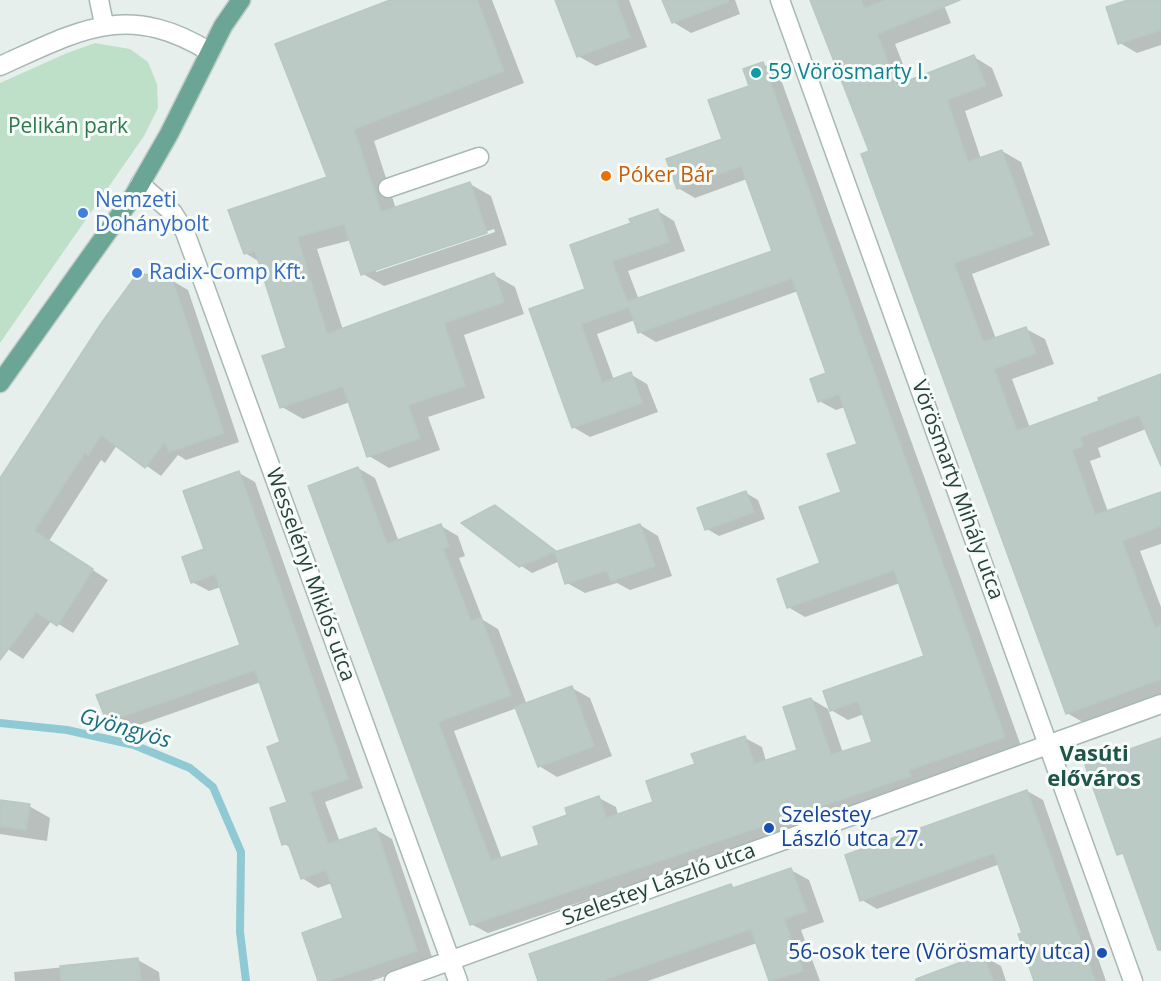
<!DOCTYPE html>
<meta charset="utf-8">
<style>
body{margin:0}
canvas{display:block;background:#e6efeb}
</style>
<canvas width="1161" height="981"></canvas>
<script>
const ctx = document.querySelector('canvas').getContext('2d');
ctx.lineJoin = 'round';
function fill(path, color) {
  ctx.fillStyle = color;
  ctx.fill(path, 'evenodd');
}
function strokePath(path, color, width, dash) {
  ctx.strokeStyle = color;
  ctx.lineWidth = width;
  ctx.lineCap = dash ? 'butt' : 'round';
  ctx.setLineDash(dash || []);
  ctx.stroke(path);
}
function write(font, color, halo, rows, align = 'center') {
  ctx.font = font + ' "Open Sans",sans-serif';
  ctx.lineWidth = 6;
  ctx.setLineDash([]);
  ctx.textBaseline = 'middle';
  ctx.strokeStyle = halo;
  ctx.fillStyle = color;
  for (const [text, x, y, turn = 0] of rows) {
    ctx.save();
    ctx.translate(x, y);
    ctx.rotate((+turn || 0) * Math.PI / 180);
    ctx.textAlign = isNaN(turn) ? turn : align;
    if (halo) ctx.strokeText(text, 0, 0);
    ctx.fillText(text, 0, 0);
    ctx.restore();
  }
}
const green = new Path2D(`
 M95,43L130,49L148,62L157,84L158,108L144,136L0,343V83L67,53Z`);
const shadow = new Path2D(`
 M394,0H492L524,83L374,141L396,209L470,184L491,196L507,245L384,286L363,274L351,240L317,249L343,330L494,275L515,287L524,314L464,335L485,398L428,417L440,450L389,468L369,456L350,402L303,419L282,407L288,349L260,262L245,253L329,178ZM494,229L495,232L376,272V269Z
 M556,0H629L647,47L596,66L578,56Z
 M664,0H735L740,14L691,33L673,22Z
 M812,0H942L951,23L895,44L910,82L974,57L992,68L1003,96L965,111L981,159L1002,151L1021,162L1050,245L972,274L996,339L1026,329L1045,339L1054,364L1012,379L1030,428L1161,378V445L1146,429L1098,448L1101,457L1090,461L1108,512L1161,493V544L1140,551L1161,607V696L1086,724L1067,713L871,152Z
 M1132,0H1161V45L1137,53L1120,43Z
 M763,64L779,74L1021,746L925,779L927,786L488,933L471,924L358,468L375,478L399,542L441,526L458,536L465,556L459,558L483,620L498,629L527,705L572,688L590,698L612,756L557,777L539,766L517,708L454,731L502,859L541,846L569,816L599,798L616,807L618,815L655,803L696,765L745,738L762,747L766,761L799,751L811,699L828,709L843,753L874,742L864,714L848,720L831,710L926,657L900,583L805,617L788,607L822,564L859,445L845,407L836,410L819,401L828,374L798,291L656,342L639,332L635,320L597,334L614,380L630,374L647,384L658,412L590,437L573,427L531,310L587,289L633,224L658,211L674,221L685,251L628,271L639,300L774,252L747,179L695,198L678,188L724,140Z
 M171,280L188,290L239,442L186,460L178,455L161,476L117,445L105,463L101,460L49,541L108,580L73,633L52,620L23,659L0,644V481Z
 M239,473L255,482L363,788L325,802L340,842L375,829L392,839L433,960L371,981H320L345,919L332,883L318,888L302,878L292,848L284,844L289,803L282,743L261,682L125,730L108,721L242,646L221,587L209,591L192,582Z
 M746,493L758,500L765,519L719,536L707,529Z
 M495,507L558,553L640,525L658,536L672,576L630,590L617,583L585,593L567,583L560,561L532,573L520,565Z
 M1027,791L1043,800L1106,981H1036L1024,934L1000,864L877,909L862,900Z
 M0,802L29,806L50,818L47,841L0,834Z
 M791,870L809,880L824,922L801,930L820,981H771L757,943L648,981H540L731,886L737,889Z
 M983,956L1001,966L1006,981H926Z
 M138,960L159,972L160,981H15L14,972Z`);
const stream = new Path2D(`
 M0,723L67,730L134,745L190,768L213,787L241,852L240,932L246,981`);
const building = new Path2D(`
 M390,0H477L504,71L354,129L381,212L470,182L487,233L361,275L344,224L297,237L327,334L494,273L504,302L444,323L465,386L408,405L420,438L367,457L343,386L280,408L262,356L286,348L255,251L244,254L228,210L327,177L275,44Z
 M555,0H616L630,37L577,57Z
 M662,0H728V2L672,23Z
 M810,0H861L865,8L886,0H960L877,34L897,85L974,55L986,85L947,100L968,162L1002,150L1033,235L954,263L983,342L1026,327L1036,353L994,369L1017,431L1099,401L1098,398L1161,374V466L1139,415L1080,437L1083,446L1072,450L1095,515L1161,492V526L1122,541L1155,628L1161,625V679L1066,714L861,154L869,151Z
 M1128,0H1161V30L1118,44L1106,7Z
 M763,62L1005,737L909,770L911,776L470,925L308,486L358,467L387,544L441,524L449,546L443,549L471,621L481,618L511,695L438,722L491,861L539,845L533,827L567,815L565,808L599,796L606,818L653,802L646,781L695,764L691,754L745,736L754,764L797,750L783,707L811,698L831,755L872,742L858,701L830,711L823,691L924,656L894,570L787,608L777,579L820,563L799,507L841,492L827,454L857,444L839,394L818,402L810,379L826,373L792,278L638,333L629,307L581,324L602,383L631,372L642,403L572,428L529,309L585,289L570,245L631,223L629,219L658,209L669,242L612,261L627,302L772,251L741,166L677,189L666,159L722,139L708,100L749,86L743,69Z
 M138,273L172,279L224,433L169,452L165,441L145,468L101,435L88,455L85,452L34,531L93,569L57,626L36,612L0,660V478L102,322Z
 M239,471L348,779L310,792L328,844L376,828L417,951L328,981H318L302,933L343,918L326,870L301,879L288,843L282,845L270,808L287,802L267,747L280,742L255,670L107,722L96,695L240,645L215,574L191,583L182,557L204,549L183,491Z
 M746,491L754,512L705,530L697,508Z
 M495,505L556,551L519,567L461,523Z
 M640,524L655,566L611,581L607,570L565,584L555,552Z
 M572,686L594,746L538,767L515,707Z
 M1161,738V950H1158L1123,853L1117,855L1085,765Z
 M1027,790L1072,916L1095,981H1034L1018,934L1022,933L994,853L860,901L845,855Z
 M0,800L30,804L26,830L0,826Z
 M791,868L807,911L784,919L803,971L769,981L751,929L601,981H538L529,954L731,884L733,888Z
 M983,954L993,981H916V979Z
 M138,958L141,981H61L60,966Z`);
const minor = new Path2D(`
 M99,0L104,24
 M780,0L1133,981
 M0,66C80,30 127,1 210,52
 M140,184L173,213L185,232L458,981
 M388,188L479,157
 M394,981L1161,704`);
const major = new Path2D(`
 M0,383L134,195L169,134L223,26L241,0`);
const markers = [
 [756,73,6,"#0f9aa8"],
 [606,176,6,"#e8710a"],
 [83,213,6,"#3f7fe0"],
 [137,273,6,"#3f7fe0"],
 [769,828,6,"#1a4fb4"],
 [1102,953,6,"#1a4fb4"]
];
const cultureNames = [
 ["59 Vörösmarty I.",768,73]
];
const parkNames = [
 ["Pelikán park",68,127]
];
const foodNames = [
 ["Póker Bár",618,176]
];
const shopNames = [
 ["Nemzeti",95,201],
 ["Dohánybolt",95,225],
 ["Radix-Comp Kft.",149,273]
];
const streetNames = [
 ["Vörösmarty Mihály utca",957,490,70],
 ["Wesselényi Miklós utca",310,575,70],
 ["Szelestey László utca",659,885,-20]
];
const transitNames = [
 ["Szelestey",781,816],
 ["László utca 27.",781,840],
 ["56-osok tere (Vörösmarty utca)",1090,953,"right"]
];
const waterNames = [
 ["Gyöngyös",125,729,16]
];
const neighbourhoodNames = [
 ["Vasúti",1094,755],
 ["előváros",1094,780]
];
fill(green, '#bfe0c8');
fill(shadow, '#0003');
strokePath(stream, '#8ec9d4', 8);
fill(building, '#bbcac4');
strokePath(building, '#b8c9c2', 1.5);
strokePath(minor, '#a8b8b2', 21);
strokePath(major, '#c2cac8', 21);
strokePath(minor, '#fff', 18);
strokePath(major, '#6aa596', 18);
for (const [x, y, r, color] of markers) {
  const dot = new Path2D();
  dot.arc(x, y, r, 0, 2 * Math.PI);
  ctx.fillStyle = color;
  ctx.fill(dot);
  strokePath(dot, '#f7fbf9', 2);
}
write('21px', '#0d838f', '#f7fbf9', cultureNames, 'left');
write('21px', '#2d7a4b', '#f7fbf9', parkNames);
write('21px', '#c56008', '#f7fbf9', foodNames, 'left');
write('21px', '#366cbe', '#f7fbf9', shopNames, 'left');
write('21px', '#24423a', '#f7fbf9', streetNames);
write('21px', '#164399', '#f7fbf9', transitNames, 'left');
write('italic 22px', '#1c6f80', '#f7fbf9', waterNames);
write('bold 22px', '#1f5548', '#f7fbf9', neighbourhoodNames);
</script>
